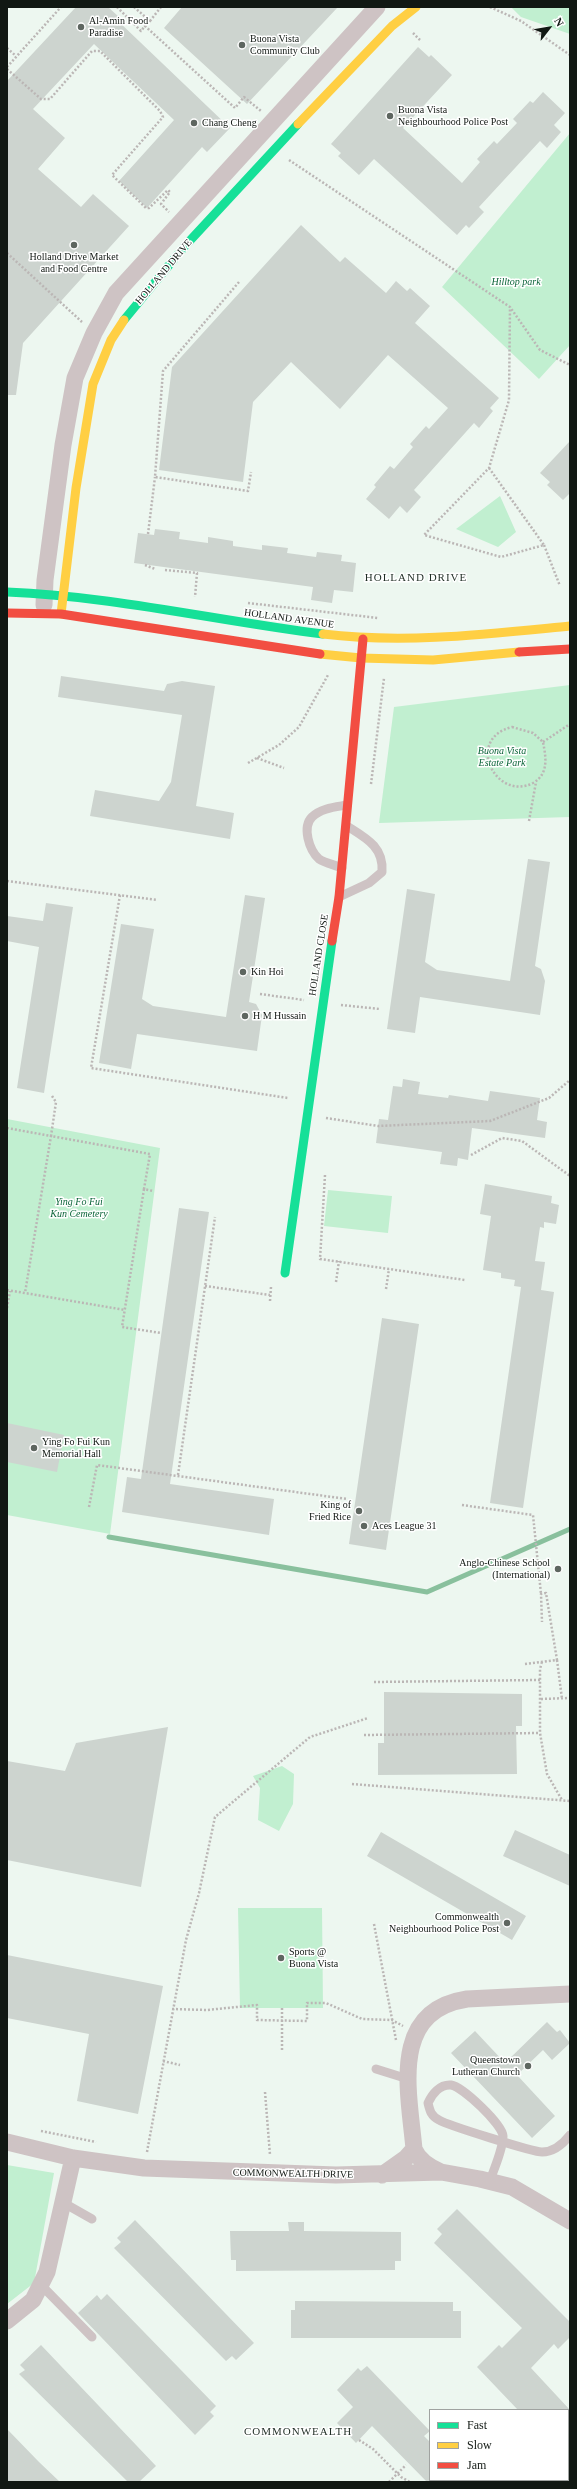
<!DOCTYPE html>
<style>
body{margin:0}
#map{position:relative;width:577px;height:2489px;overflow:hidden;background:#edf7f0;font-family:"Times New Roman",serif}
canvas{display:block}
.frame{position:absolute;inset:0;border:8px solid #111813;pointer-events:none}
.legend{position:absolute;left:429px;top:2409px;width:140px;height:72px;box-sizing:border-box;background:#fff;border:1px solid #a0a3a1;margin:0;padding:5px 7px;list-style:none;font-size:12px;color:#111813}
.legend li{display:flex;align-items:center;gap:8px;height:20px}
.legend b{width:20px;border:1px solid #a0a3a1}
.north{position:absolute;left:529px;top:8px;width:40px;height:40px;-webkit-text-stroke:3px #fff;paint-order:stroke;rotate:59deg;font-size:11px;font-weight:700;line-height:16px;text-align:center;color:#111813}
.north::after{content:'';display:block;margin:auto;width:14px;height:18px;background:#111813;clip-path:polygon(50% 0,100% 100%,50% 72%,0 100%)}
</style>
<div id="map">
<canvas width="577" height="2489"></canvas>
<div class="frame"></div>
<ul class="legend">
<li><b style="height:5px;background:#16e098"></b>Fast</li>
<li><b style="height:5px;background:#ffcf43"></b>Slow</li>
<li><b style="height:5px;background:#f24e42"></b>Jam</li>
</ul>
<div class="north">N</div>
</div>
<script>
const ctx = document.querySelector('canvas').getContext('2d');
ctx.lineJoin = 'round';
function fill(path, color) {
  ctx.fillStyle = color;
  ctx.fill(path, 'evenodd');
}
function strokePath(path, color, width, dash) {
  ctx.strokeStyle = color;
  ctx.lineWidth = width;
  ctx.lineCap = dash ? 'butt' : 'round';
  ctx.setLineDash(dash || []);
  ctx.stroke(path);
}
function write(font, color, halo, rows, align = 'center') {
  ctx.font = font + ' "Times New Roman",serif';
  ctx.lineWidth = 3;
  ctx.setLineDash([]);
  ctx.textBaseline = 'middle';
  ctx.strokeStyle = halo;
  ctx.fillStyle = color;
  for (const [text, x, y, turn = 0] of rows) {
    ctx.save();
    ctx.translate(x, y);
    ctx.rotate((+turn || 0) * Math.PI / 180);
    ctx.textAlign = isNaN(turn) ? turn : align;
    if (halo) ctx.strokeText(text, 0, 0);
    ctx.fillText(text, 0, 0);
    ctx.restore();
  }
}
const green = new Path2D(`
 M511,7H570V34L521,17Z
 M570,133V345L539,379L442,287Z
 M500,496L516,532L498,547L456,529Z
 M570,685V817L379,823L394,707Z
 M7,1119L160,1148L110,1534L7,1515Z
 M328,1190L392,1196L388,1233L324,1226Z
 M282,1766L294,1774L293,1804L279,1831L258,1820L260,1788L253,1776Z
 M238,1908H322L323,2008H240Z
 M7,2165L54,2173L34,2283L7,2304Z`);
const stream = new Path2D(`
 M109,1537L427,1592L570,1529`);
const building = new Path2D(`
 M76,7H108L119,17L117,20L230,128L207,152L202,147L147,208L119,181L174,120L94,44L33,109L65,138L38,169L81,207L93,194L129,226L23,343L16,395H7V81Z
 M182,7H338L247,104L164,28Z
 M418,47L429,57L431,55L452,75L403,128L462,183L480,162L477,159L494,141L497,144L517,123L513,119L530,101L533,103L543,92L565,113L554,125L561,132L547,148L540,141L479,207L484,212L469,228L466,225L457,235L374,159L359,175L338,156L341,153L331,144Z
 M301,225L340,262L345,257L386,293L396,281L407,291L410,288L430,306L415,323L499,398L490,408L493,411L479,428L474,423L414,490L421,497L407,513L400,506L389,519L366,499L376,487L374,485L390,466L394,469L413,447L410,444L426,426L429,429L448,408L388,355L340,409L291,362L253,402L243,482L159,470L172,367Z
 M570,441V493L563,500L547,485L550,482L540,473Z
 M155,529L180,532L179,539L208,543V537L233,541V546L262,550V545L288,548L287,553L316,557L317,552L342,555L341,561L356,563L353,592L334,590L332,603L311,600L313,587L134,563L138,533L154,535Z
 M61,676L164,691L167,684L182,681L215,686L196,806L234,813L230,839L90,816L95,790L159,801L171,782L182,715L58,697Z
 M528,859L550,862L535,966L541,969L545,981L540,1015L420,997L415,1033L387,1029L407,889L435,894L425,962L437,970L510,981Z
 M245,895L265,898L249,1002L256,1004L262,1015L257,1051L137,1034L131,1069L99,1063L121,924L154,929L142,999L153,1006L226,1017Z
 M46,903L73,907L44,1093L17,1088L39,947L7,941V916L43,921Z
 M403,1079L420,1082L418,1094L448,1098L449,1095L488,1101L490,1091L540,1098L537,1120L547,1122L545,1138L472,1128L468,1160L458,1158L457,1166L440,1164L442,1152L376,1143L379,1119L388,1120L393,1086L402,1087Z
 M485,1184L552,1196L551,1203L559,1205L556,1224L544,1222V1228L540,1227L535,1261L545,1262L541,1290L554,1292L523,1508L490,1503L521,1287L514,1286L515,1280L501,1278V1273L483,1270L491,1216L480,1214Z
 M179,1208L209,1212L170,1484L274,1499L269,1535L122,1512L127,1477L141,1479Z
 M382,1318L419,1324L386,1550L349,1544Z
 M7,1423L64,1435L57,1472L7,1462Z
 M384,1692L522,1694V1726H516L517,1774L378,1775V1743H384Z
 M168,1727L141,1887L7,1860V1761L65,1771L76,1743Z
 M515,1830L570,1855V1886L503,1856Z
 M381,1832L526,1916L512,1940L367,1856Z
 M7,1955L163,1986L138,2114L77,2101L89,2034L7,2018Z
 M547,2022L557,2032L560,2030L570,2043L552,2060L543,2050L517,2075L555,2116L532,2138L451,2053L475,2031L505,2063Z
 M457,2209L570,2322V2337L558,2349L554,2344L531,2368L570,2410H518L477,2367L499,2345L502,2348L522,2328L434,2243L442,2234L437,2229Z
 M135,2220L254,2343L236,2360L232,2356L226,2361L114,2248L121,2242L117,2238Z
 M288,2222H304V2231L401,2232V2261H395V2270L236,2271V2260H231L230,2231H289Z
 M107,2294L216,2406L210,2412L214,2416L195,2435L78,2313L97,2295L101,2300Z
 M295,2301L453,2302V2311H461V2338H291V2310H295Z
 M41,2345L156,2466L139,2482H128L19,2374L25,2370L20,2365Z
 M367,2366L430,2431L424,2436L430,2442V2482H427L372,2426L356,2443L337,2423L353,2407L337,2390L358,2368L361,2371Z
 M7,2429L39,2462L60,2482H7Z`);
const path = new Path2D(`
 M117,7L141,31L145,26
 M134,7L150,21L145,26L235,108L244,97L261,111
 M490,7L521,21L570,55
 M150,21L161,7
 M413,33L420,40
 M7,48L16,56
 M7,67L61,7
 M7,69L41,99H50L92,51H100L160,111L163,117L112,175L146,208H149L168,190L170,192L161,204L169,212
 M289,160L510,307L540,350L570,365
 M7,253L82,322
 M239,282L163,371L155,477L248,491L251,472
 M489,468L544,545L501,557L424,535L489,468L509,400L510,307
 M148,534L155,477
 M544,545L560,586
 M145,565L155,569
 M165,570L197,573L195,597
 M248,603L378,618
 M512,727L533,733L543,742C546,757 549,774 533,783C496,802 464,739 512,727Z
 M543,742L570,724
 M257,758L284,768
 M248,763L279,745L299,727L328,675
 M371,784L384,678
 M529,821L536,782
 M7,881L157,900
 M120,895L91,1068L288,1098
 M260,994L304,1000
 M341,1005L380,1009
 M52,1096L56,1102L51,1136L150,1154L144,1189L153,1191
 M326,1118L378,1126L490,1121L549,1098L570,1080
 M7,1128L51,1136L25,1293
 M471,1155L502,1138L522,1141L570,1176
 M325,1175L320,1259L465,1280
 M144,1189L122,1327L161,1333
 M336,1282L339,1261
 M205,1286L270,1295
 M386,1289L389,1269
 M7,1290L125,1310
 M270,1301L271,1287
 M7,1308L10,1291
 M178,1475L215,1217
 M462,1505L533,1515L541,1594
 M89,1507L97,1465L347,1499
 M557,1660L562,1699
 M542,1662L540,1669V1733L547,1774L562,1800
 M525,1664L557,1660L546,1593L541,1594L542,1622
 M374,1682L540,1680
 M541,1699L569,1698
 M364,1735L540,1733
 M352,1784L570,1801
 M374,1924L396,2040
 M282,2008V2052
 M172,2009L207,2010L257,2005V2020L307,2021V2003H326L362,2019L392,2020L403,2026
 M163,2061L180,2065
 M265,2092L270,2155
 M41,2131L96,2142
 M147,2152L186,1940L199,1893L215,1817L310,1737L368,1718
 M359,2440L373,2449L401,2477L410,2482
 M389,2482L406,2465`);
const lane = new Path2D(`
 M342,868C335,865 325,863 319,859C309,850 302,827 312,817C321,808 336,807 347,805
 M339,897L369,883L382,872C384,847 366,838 347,826
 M376,2069L408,2079
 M490,2181C494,2168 503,2150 503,2136C502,2124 463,2087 451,2085C440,2084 432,2094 428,2103C430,2111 431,2116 439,2120C447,2125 533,2152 542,2152C554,2152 563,2144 570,2135
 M62,2202L92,2219
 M41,2285L92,2337`);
const street = new Path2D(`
 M44,605L45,580L63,445L75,378L94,333L116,293L377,7
 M7,2142L73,2158L144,2168L336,2175L441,2172L480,2179L512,2187L570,2221
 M441,2172C429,2167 419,2161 414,2149C409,2092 389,2011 467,1999L570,1994
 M382,2175L406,2158L414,2149
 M7,2321L33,2300L47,2272L73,2158`);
const fast = new Path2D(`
 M124,320L184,247L298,124
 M7,592C113,596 218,621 323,634
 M285,1273L332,941`);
const slow = new Path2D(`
 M298,124L392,26L416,7
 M61,614L76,488L93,384L111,340L124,320
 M323,634C406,644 488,634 570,626
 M320,654L361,658L433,660L519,652`);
const jam = new Path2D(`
 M7,613L61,614L320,654
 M519,652L570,649
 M332,941L339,897L363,639`);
const markers = [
 [81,27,4,"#5e6660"],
 [242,45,4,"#5e6660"],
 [390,116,4,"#5e6660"],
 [194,123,4,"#5e6660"],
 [74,245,4,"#5e6660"],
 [243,972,4,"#5e6660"],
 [245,1016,4,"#5e6660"],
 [34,1448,4,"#5e6660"],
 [359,1511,4,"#5e6660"],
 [364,1526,4,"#5e6660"],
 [558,1569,4,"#5e6660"],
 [507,1923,4,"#5e6660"],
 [281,1958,4,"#5e6660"],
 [528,2066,4,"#5e6660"]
];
const poiNames = [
 ["Al-Amin Food",89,21],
 ["Paradise",89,33],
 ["Buona Vista",250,39],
 ["Community Club",250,51],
 ["Buona Vista",398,110],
 ["Neighbourhood Police Post",398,122],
 ["Chang Cheng",202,123],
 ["Holland Drive Market",74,257,"center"],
 ["and Food Centre",74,269,"center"],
 ["Kin Hoi",251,972],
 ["H M Hussain",253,1016],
 ["Ying Fo Fui Kun",42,1442],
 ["Memorial Hall",42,1454],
 ["King of",351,1505,"right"],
 ["Fried Rice",351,1517,"right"],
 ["Aces League 31",372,1526],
 ["Anglo-Chinese School",550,1563,"right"],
 ["(International)",550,1575,"right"],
 ["Commonwealth",499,1917,"right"],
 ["Neighbourhood Police Post",499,1929,"right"],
 ["Sports @",289,1952],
 ["Buona Vista",289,1964],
 ["Queenstown",520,2060,"right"],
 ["Lutheran Church",520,2072,"right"]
];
const streetNames = [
 ["HOLLAND DRIVE",164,272,-50],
 ["HOLLAND AVENUE",289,619,8],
 ["HOLLAND CLOSE",319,955,-81],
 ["COMMONWEALTH DRIVE",293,2174,1]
];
const parkNames = [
 ["Hilltop park",516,282],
 ["Buona Vista",502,751],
 ["Estate Park",502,763],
 ["Ying Fo Fui",79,1202],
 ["Kun Cemetery",79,1214]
];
const neighbourhoodNames = [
 ["HOLLAND DRIVE",416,578],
 ["COMMONWEALTH",298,2432]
];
fill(green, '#c1efd0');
strokePath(stream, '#89c09d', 5);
fill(building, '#cdd4cf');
strokePath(path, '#bbb6b5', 2.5, [2, 2]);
strokePath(lane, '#cec3c4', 9);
strokePath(street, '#cec3c4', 17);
strokePath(fast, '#16e098', 9);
strokePath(slow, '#ffcf43', 9);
strokePath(jam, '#f24e42', 9);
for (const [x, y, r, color] of markers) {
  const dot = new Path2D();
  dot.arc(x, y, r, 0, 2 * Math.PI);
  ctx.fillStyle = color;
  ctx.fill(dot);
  strokePath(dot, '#fff', 1.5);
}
write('10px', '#111813', '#fff', poiNames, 'left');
write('10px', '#111813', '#fff', streetNames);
write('italic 10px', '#0a6438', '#fff', parkNames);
ctx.letterSpacing = '1px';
write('11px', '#1f2d24', '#fff', neighbourhoodNames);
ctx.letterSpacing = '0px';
</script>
